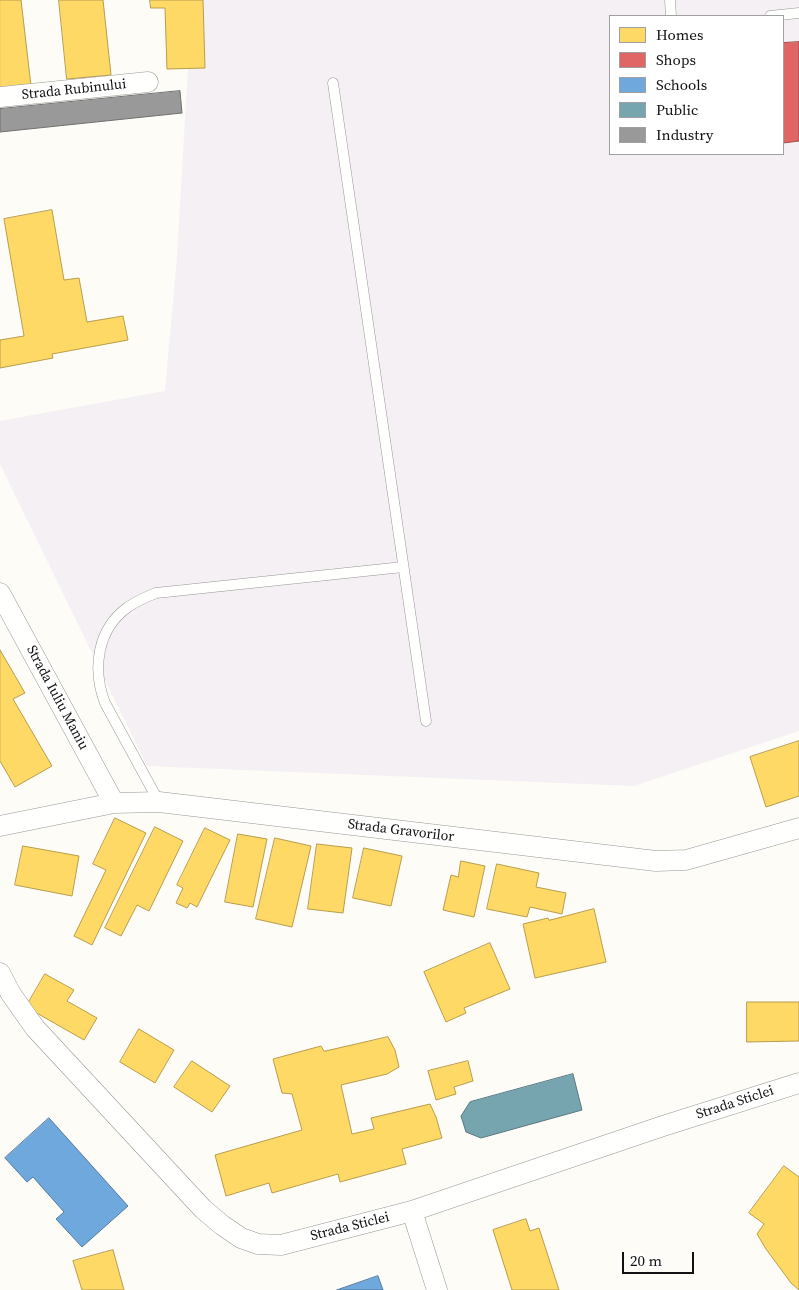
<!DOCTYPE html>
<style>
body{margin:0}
#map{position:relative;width:799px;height:1290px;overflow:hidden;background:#fdfcf7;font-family:"Source Serif 4",serif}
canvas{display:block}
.legend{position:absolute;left:609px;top:15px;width:175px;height:140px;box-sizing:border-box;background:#fff;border:1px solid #a0a0a0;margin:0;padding:6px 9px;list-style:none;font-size:15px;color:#111}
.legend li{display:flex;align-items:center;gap:10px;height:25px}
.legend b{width:25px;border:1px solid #a0a0a0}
.scale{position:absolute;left:622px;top:1252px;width:72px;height:22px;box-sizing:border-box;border:2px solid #111;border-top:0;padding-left:6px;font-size:15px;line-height:18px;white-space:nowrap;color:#111;-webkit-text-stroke:4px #fff;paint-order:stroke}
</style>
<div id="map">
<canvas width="799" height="1290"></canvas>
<ul class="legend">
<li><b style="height:14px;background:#ffd966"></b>Homes</li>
<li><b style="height:14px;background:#e06666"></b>Shops</li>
<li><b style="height:14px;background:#6fa8dc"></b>Schools</li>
<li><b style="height:14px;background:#76a5af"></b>Public</li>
<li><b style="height:14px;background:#999"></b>Industry</li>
</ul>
<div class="scale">20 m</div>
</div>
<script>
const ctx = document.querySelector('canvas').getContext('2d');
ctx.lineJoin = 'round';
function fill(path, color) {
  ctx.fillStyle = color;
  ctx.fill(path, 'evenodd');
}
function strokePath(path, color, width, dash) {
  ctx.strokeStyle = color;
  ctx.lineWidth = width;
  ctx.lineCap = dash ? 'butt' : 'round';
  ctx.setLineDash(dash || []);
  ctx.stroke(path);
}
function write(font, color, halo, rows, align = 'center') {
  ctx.font = font + ' "Source Serif 4",serif';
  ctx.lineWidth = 5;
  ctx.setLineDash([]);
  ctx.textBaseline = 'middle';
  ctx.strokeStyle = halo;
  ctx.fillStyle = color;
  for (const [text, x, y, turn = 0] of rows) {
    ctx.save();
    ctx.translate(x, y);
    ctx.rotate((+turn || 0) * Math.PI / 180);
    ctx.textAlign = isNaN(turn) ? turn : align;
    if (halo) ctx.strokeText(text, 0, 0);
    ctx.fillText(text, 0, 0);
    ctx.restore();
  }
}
const industrial = new Path2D(`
 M192,0H799V731L634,786L147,766L0,464V421L165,391L177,257ZM610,16H783V154H610Z`);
const homes = new Path2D(`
 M0,0H21L31,86L0,90Z
 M59,0H103L111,75L67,79Z
 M150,0H203L205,68L167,69L165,8H151Z
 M52,210L64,280L79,278L87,322L123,316L128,340L52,354L53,358L0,368V340L24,336L4,219Z
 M0,650L25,693L13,699L52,766L15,787L0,761Z
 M799,741V796L766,807L750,757Z
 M115,818L146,833L92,945L74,936L106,870L93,864Z
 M155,827L183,841L149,911L137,905L121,936L105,928Z
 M205,828L230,840L197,907L190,903L187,908L176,903L183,888L177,885Z
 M238,834L267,839L253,907L225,902Z
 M275,838L311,846L292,927L256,919Z
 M317,844L352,848L343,913L308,909Z
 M23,846L79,856L72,896L15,885Z
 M364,848L402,856L391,906L353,898Z
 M461,861L485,866L474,917L443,910L451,875L458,877Z
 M497,864L539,873L536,887L566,893L562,914L530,907L527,917L487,909Z
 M594,909L606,962L535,978L523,924L548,918L549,920Z
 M490,943L510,989L464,1008L466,1013L446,1022L424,972Z
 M45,974L74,990L67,1001L97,1018L84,1040L26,1007Z
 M747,1002H799V1041L747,1042Z
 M139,1029L174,1050L155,1083L120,1062Z
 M388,1037L395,1050L399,1067L387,1074L341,1085L352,1134L374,1129L371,1118L430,1104L436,1117L442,1138L402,1149L406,1164L340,1182L338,1174L272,1193L269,1183L226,1196L215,1155L302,1130L292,1094L282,1093L273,1059L321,1046L324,1051Z
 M192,1061L230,1086L212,1112L174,1087Z
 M468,1061L473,1081L454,1087L456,1094L436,1100L428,1071Z
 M784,1166L799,1177V1290L791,1283L766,1249L757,1234L764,1224L749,1213Z
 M526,1219L530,1231L539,1228L559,1290H512L493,1230Z
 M113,1250L124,1290H82L73,1261Z`);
const shops = new Path2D(`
 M799,42V141L783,143V43Z`);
const schools = new Path2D(`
 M49,1118L128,1206L82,1247L56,1219L64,1212L33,1177L27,1182L5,1158Z
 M378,1276L383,1290H337Z`);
const public = new Path2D(`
 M573,1074L582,1110L481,1138L466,1132L461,1116L470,1102Z`);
const industry = new Path2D(`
 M180,91L182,113L0,132V109Z`);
const lane = new Path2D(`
 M670,0L671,16
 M770,16L799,13
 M333,83L426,721
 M159,802L105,703C92,669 97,629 128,607C137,601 146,597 156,593L403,567`);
const street = new Path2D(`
 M0,97L148,82
 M0,593L114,803
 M0,826L114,803L159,802L656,861L686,860L799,828
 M0,973L11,994L35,1028L203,1209L222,1225L241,1238L258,1244L281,1245L412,1211L663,1126L799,1083
 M412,1211L437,1290`);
const streetNames = [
 ["Strada Rubinului",74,90,-6],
 ["Strada Iuliu Maniu",57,698,62],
 ["Strada Gravorilor",401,831,7],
 ["Strada Sticlei",735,1103,-18],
 ["Strada Sticlei",350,1227,-14]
];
fill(industrial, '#f5f0f3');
fill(homes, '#ffd966');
strokePath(homes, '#b89d4c', 1);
fill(shops, '#e06666');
strokePath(shops, '#a24c4c', 1);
fill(schools, '#6fa8dc');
strokePath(schools, '#537b9f', 1);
fill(public, '#76a5af');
strokePath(public, '#587980', 1);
fill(industry, '#999');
strokePath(industry, '#707070', 1);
strokePath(lane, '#979795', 11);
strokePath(street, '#979795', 21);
strokePath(lane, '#fffffe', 10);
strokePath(street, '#fffffe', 20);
write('14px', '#111', '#fff', streetNames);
</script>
